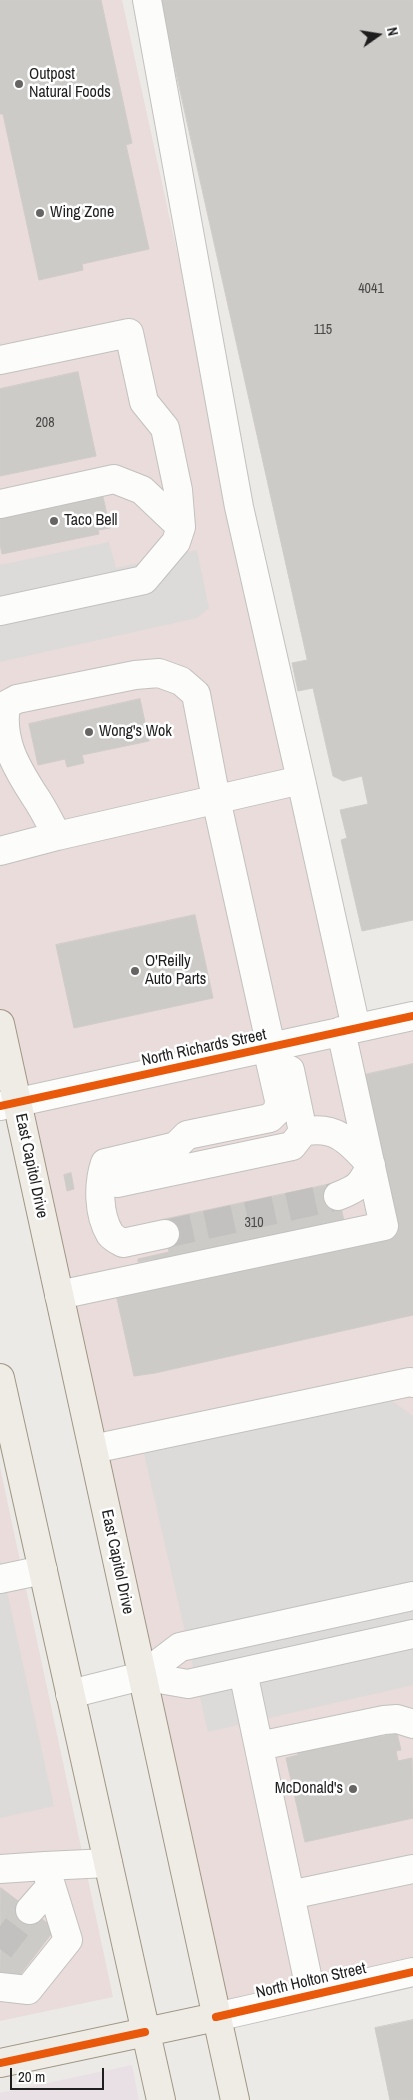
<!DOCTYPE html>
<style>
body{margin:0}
#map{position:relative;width:413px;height:2100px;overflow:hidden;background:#eceae7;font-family:"Archivo Narrow",sans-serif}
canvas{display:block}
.north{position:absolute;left:353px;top:10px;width:50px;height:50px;-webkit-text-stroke:4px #fff;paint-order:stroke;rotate:77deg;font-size:14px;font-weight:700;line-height:20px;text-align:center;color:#1e1e1e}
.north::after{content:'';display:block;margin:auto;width:18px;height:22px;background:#1e1e1e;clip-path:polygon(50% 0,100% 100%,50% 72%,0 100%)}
.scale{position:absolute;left:10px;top:2068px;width:94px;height:22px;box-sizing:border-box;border:2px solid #1e1e1e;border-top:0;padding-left:6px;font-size:15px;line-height:18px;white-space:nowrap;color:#1e1e1e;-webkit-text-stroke:4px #fff;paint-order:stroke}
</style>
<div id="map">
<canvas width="413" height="2100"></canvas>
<div class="north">N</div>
<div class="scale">20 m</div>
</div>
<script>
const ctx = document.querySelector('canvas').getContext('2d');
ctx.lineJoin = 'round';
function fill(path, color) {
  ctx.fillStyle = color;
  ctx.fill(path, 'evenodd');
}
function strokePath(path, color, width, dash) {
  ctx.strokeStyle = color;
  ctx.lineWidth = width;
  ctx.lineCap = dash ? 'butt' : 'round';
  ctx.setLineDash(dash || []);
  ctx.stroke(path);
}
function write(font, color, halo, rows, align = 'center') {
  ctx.font = font + ' "Archivo Narrow",sans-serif';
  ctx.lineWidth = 5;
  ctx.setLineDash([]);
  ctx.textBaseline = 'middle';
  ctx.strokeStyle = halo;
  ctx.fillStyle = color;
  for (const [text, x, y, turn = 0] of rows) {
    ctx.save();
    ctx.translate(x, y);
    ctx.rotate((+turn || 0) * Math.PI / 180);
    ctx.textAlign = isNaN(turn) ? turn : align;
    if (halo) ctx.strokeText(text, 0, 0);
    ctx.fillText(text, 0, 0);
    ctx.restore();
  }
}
const commercial = new Path2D(`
 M0,0H122L183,279L274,624L367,1026L413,1016V1972L216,2017L0,1066Z
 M0,1467L113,1997L0,2021Z`);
const industrial = new Path2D(`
 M132,2065L139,2100H0V2093Z`);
const parking = new Path2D(`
 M109,542L116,568L197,550L209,608L197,618L0,662V565Z
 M384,1395L413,1416V1685L208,1732L142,1445Z
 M0,1559L54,1806L0,1818Z`);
const building = new Path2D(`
 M0,0H101L132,143L126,145L149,249L82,264L83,270L39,280L3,114H0Z
 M160,0H413V920L362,931L341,840L347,838L340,810L368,804L362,776L343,781L333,776L313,688L298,691L292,663L307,660Z
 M78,372L96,456L0,476V389Z
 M90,495L91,500L103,497L110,528L98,530L99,534L2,554L0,544V514Z
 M140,699L149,741L82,755L84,763L67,767L65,759L38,765L29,724Z
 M195,915L213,998L74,1028L56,945Z
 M413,1064V1315L155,1373L134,1376L116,1294L398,1233L364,1075Z
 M71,1173L74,1189L67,1191L64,1175Z
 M336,1183L345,1226L156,1267L154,1259L138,1262V1259L169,1252L162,1220Z
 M378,1728L380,1737L397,1733L401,1750L396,1751L398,1761L412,1758L413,1818L305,1842L286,1758L298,1755L296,1747Z
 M1,1888L55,1929L13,1984L0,1974Z
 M413,2020V2100H390L375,2028Z`);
const minorTunnel = new Path2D(`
 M165,1234L338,1196
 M0,1949L30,1910`);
const minor = new Path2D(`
 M147,0L239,507L301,780
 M0,360L129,333L144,402L165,428L178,490L181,527L176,542L144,580L0,611
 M0,504L114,479L142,490L181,527
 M57,836C50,822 43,808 34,795C16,767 0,740 6,705L17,699L135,675L159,673L181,681L196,694L216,799L271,1047
 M0,851L57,836L301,780L356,1028
 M290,1070L303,1132C336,1124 351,1143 371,1165C361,1185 359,1188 338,1196
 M0,1106L413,1016
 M117,1183L292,1146L303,1132
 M165,1234L123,1243C119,1241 113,1238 110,1234C98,1214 98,1184 105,1163L176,1146L187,1135L270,1118L278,1110L279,1100L267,1048
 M59,1295L384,1226L341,1031
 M93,1449L410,1382L413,1383
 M0,1579L43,1570
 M243,1672L311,1994
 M142,1676L188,1684L413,1634
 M70,1694L142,1676L180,1647L413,1596
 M259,1746L384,1720L397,1719L413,1724
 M0,1869L45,1866
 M290,1895L413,1869
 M30,1910L51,1886
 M0,1987L28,1990L68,1940L45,1866L108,1863
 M216,2017L413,1972`);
const major = new Path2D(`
 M0,1024L235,2100
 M0,1378L161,2100
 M0,2063L216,2017`);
const cycleway = new Path2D(`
 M0,1106L413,1016
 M216,2017L413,1972
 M0,2063L145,2032`);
const markers = [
 [19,84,5,"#666564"],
 [40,213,5,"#666564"],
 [54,521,5,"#666564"],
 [89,732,5,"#666564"],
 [135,971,5,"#666564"],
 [353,1789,5,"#666564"]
];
const numberNames = [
 ["4041",371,289],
 ["115",323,330],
 ["208",45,423],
 ["310",254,1223]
];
const poiNames = [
 ["Outpost",29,75],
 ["Natural Foods",29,93],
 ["Wing Zone",50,213],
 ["Taco Bell",64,521],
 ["Wong's Wok",99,732],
 ["O'Reilly",145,962],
 ["Auto Parts",145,980],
 ["McDonald's",343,1789,"right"]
];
const streetNames = [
 ["North Richards Street",204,1048,-12],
 ["East Capitol Drive",31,1166,78],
 ["East Capitol Drive",117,1562,78],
 ["North Holton Street",311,1981,-13]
];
fill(commercial, '#e9dcda');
fill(industrial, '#e9e0e5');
fill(parking, '#dcdbda');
fill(building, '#cdcbc8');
strokePath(building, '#cfccc9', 1);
strokePath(minorTunnel, '#c3c1bf', 28, [28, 14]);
strokePath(minor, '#c2c1bf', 30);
strokePath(major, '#a09786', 30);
strokePath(minor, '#fcfcfb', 28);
strokePath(major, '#efebe5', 28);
strokePath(cycleway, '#e8590c', 8);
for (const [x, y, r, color] of markers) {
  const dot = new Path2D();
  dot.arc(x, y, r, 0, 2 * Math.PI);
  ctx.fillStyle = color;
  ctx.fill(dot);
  strokePath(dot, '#fff', 2);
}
write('14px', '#4a4948', null, numberNames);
write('16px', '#1e1e1e', '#fff', poiNames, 'left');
write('16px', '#1e1e1e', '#fff', streetNames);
</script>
